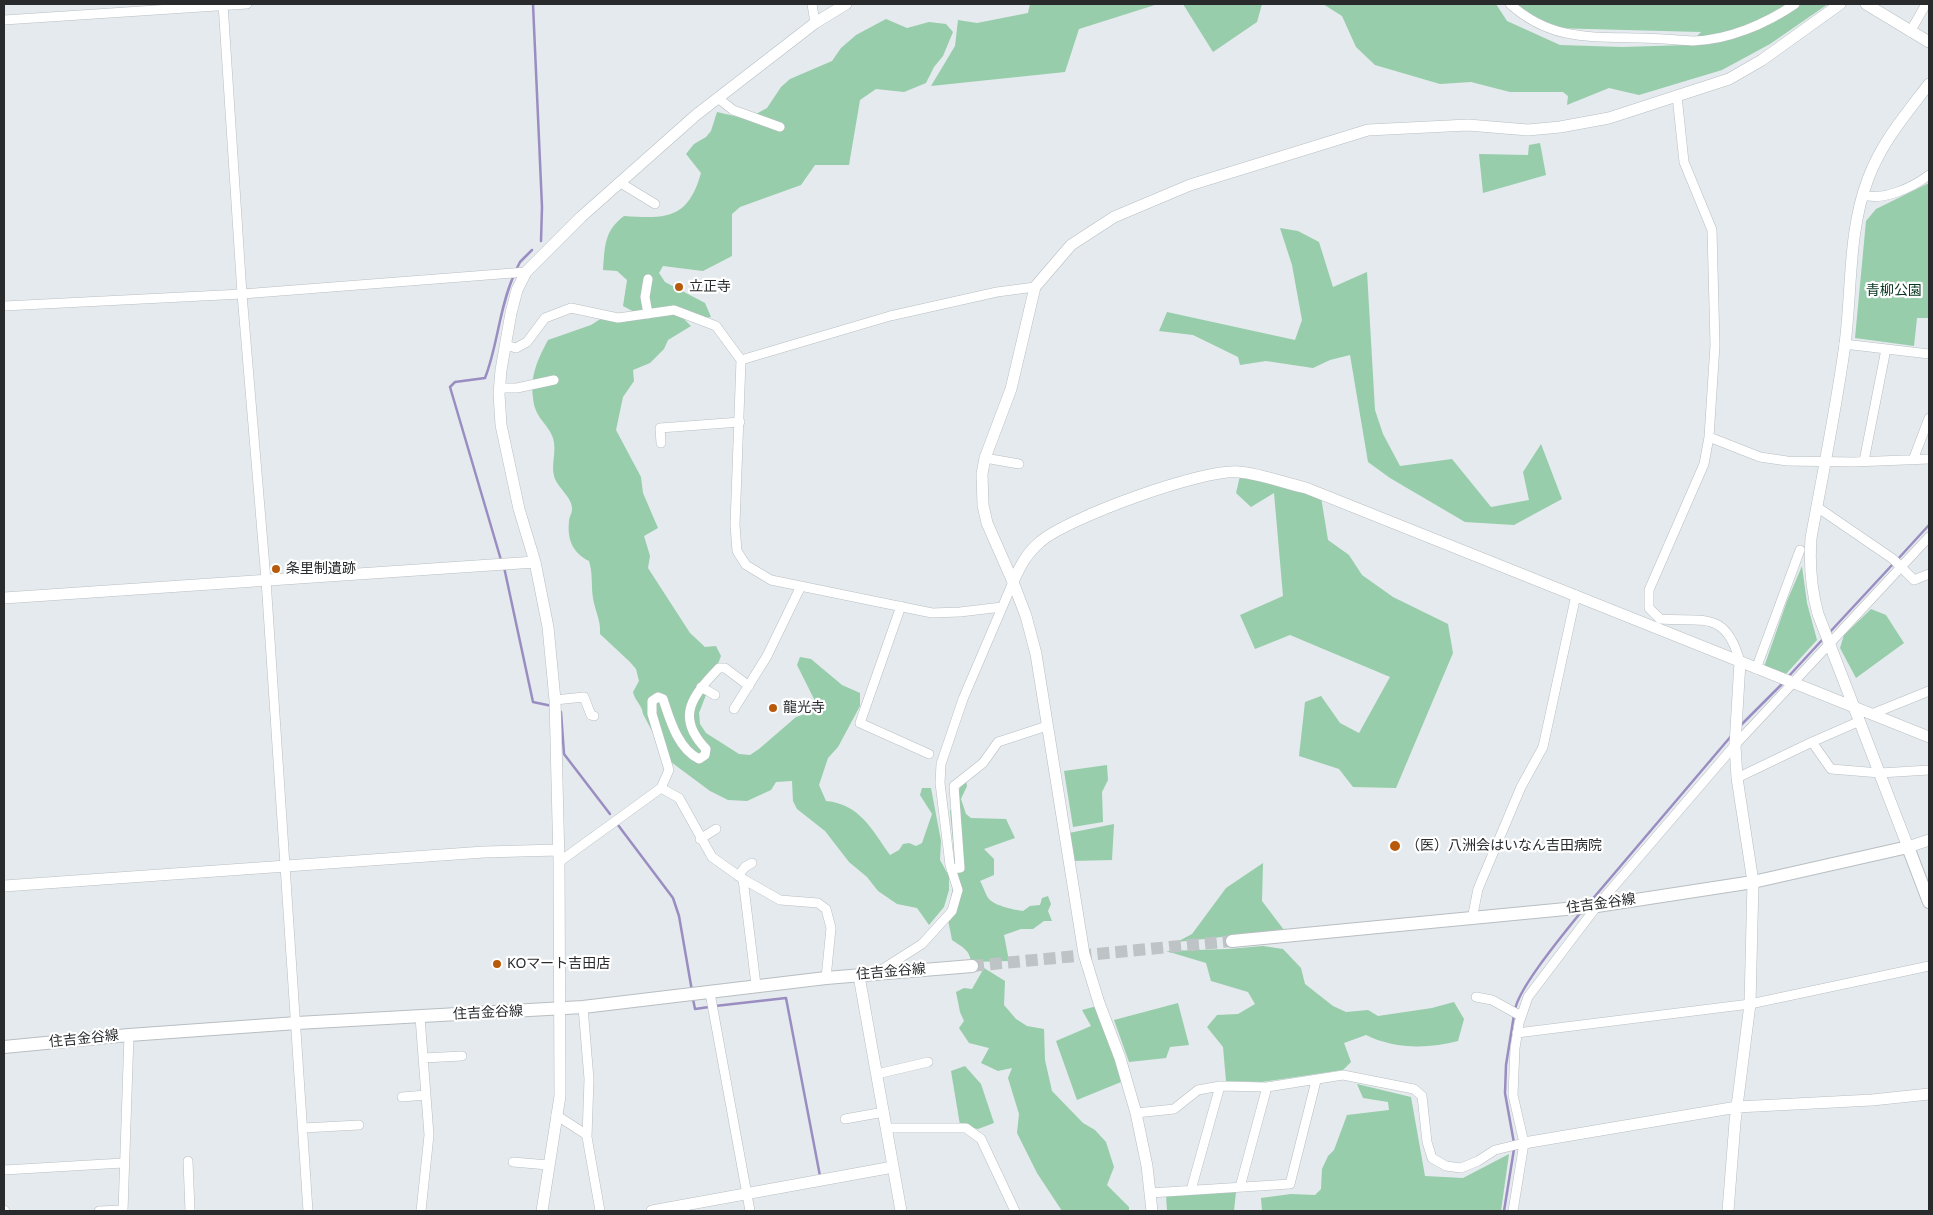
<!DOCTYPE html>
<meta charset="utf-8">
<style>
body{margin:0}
#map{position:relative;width:1933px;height:1215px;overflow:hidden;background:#e4eaed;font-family:"Noto Sans",sans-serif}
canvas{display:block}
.frame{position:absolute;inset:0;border:5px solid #282a2c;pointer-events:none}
</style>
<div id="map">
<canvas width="1933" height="1215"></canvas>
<div class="frame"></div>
</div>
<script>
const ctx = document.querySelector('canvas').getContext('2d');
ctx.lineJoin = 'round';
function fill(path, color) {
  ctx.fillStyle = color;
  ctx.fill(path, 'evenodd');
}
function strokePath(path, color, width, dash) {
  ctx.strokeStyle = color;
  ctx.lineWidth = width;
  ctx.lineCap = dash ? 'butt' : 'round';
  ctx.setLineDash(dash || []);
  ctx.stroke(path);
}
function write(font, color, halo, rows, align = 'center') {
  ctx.font = font + ' "Noto Sans","Noto Sans JP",sans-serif';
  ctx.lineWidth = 4.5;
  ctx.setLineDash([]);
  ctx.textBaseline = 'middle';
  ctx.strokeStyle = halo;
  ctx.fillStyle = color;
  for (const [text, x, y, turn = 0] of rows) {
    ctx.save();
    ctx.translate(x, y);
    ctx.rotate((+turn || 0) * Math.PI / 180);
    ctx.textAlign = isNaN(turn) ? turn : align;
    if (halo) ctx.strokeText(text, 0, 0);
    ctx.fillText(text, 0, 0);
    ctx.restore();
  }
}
const green = new Path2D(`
 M1030,4H1158L1079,29L1065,72L931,86L955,46L958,20L977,23L1028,13Z
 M1183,4H1262L1257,22L1213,52Z
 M1323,4H1496L1507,21L1560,45L1622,47L1688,45L1701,32L1551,28L1516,4H1828L1770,44L1722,70L1639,95L1609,88L1567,105L1568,96L1563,92H1510L1471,82L1440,84L1375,65L1356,47L1342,16Z
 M886,19L907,28L929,22L946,24L953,32L943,56L934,67L926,83L904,92L876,89L860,100L849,165H815L801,185L740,207L732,214V256L703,271L663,266L659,273L665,282L705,303L711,317L691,321L680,315L691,326L668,340L664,349L650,363L633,370L634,381L623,397L616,430L641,477L643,493L658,528L644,536L650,556L648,568L690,633L705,647L716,646L721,656L699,713L700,724L706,733L739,754L750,755L759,749L796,717L805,714L815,701L797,665L800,657L811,659L842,685L860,693V706L838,747L828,758L819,785L826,801C860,804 872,830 890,855L899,850L903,844L909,843L916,846L922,843L932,814L920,795L922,788H931L941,841L940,860L949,876V890L944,907L929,925L917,908L897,904L878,891L867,877L849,862L825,831L797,809L793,801L792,781L776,782L771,790L747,801L728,800L710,791L667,759L643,714C642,705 635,701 633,692L639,681L636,669L630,662L600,634C601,620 595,611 593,598C591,585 593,574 589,561C573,553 567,540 569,521C569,517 572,513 572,510C573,497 557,488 554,476C551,464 557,451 553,438C548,423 535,419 533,398C530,375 538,359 548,340L591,325L602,318L640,315L623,306L627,280L617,271L603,270C605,246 604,231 624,216C667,219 688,219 701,173L686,154L694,144L706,137L711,131L717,112L747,119L767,108L781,87L790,79L832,61L841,48L856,35Z
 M1540,143L1546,175L1483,193L1479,154L1528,155L1529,145Z
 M1929,183V318H1917L1914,346L1855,338L1866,221L1876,209Z
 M1280,228L1298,231L1319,242L1333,287L1367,272L1375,410L1383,434L1400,466L1452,459L1491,507L1529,500L1523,472L1541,444L1562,499L1514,525L1465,522L1390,478L1368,462L1350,355L1330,360L1313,368L1266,361L1240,365L1238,357L1193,335L1159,331L1167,312L1295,340L1302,320L1292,265Z
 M1240,476L1321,497L1328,540L1349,555L1362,575L1393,597L1448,624L1453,653L1396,788L1353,787L1339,769L1299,756L1305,702L1321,696L1340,723L1359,733L1390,677L1290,635L1255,649L1240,615L1283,596L1274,493L1251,507L1236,493Z
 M1802,566L1807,603L1817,640L1785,675L1764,667L1787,601Z
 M1871,609L1886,615L1904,643L1856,678L1840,648L1844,635Z
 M1107,765L1108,780L1102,792L1103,822L1073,827L1064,771Z
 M966,781L967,786L961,799L966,814L971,818L1006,819L1015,838L984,849L994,859V875L980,881C983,886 986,896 989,899C995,906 1015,910 1023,911L1030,906L1040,905L1042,898L1048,896L1051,904L1048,911L1052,921H1044L1033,929H1021L1004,935L1009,961L971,962C970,950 962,947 952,940L947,915L956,874L950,810L954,812C956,801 956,788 966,781Z
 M1114,824L1112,860L1073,861L1069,833Z
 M1263,863L1262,901L1284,930L1177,942L1192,934L1226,888Z
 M1263,946L1283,949L1301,968L1305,984L1333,1006L1346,1012L1368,1010L1378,1016L1432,1008L1454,1002L1464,1019L1458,1041C1428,1049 1394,1049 1366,1035L1344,1043L1351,1062L1343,1070L1262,1082L1226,1081L1223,1047L1207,1027L1217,1015L1238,1014L1255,1004L1248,992L1211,981L1206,963L1166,951L1228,949Z
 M984,968L1005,981L1004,1005L1016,1019L1027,1026L1044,1029L1045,1060L1052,1091L1083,1123L1095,1130L1106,1142L1114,1167L1107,1185L1129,1207V1211H1062L1037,1173L1017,1133L1019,1114L1008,1078L1012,1068L998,1071L981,1063L989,1048L969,1043L959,1028L964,1021L960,1012L956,992L964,988L972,989Z
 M1178,1003L1189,1045L1170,1047L1166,1058L1129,1062L1114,1020Z
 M1097,1006L1126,1080L1077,1100L1056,1041L1091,1026L1082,1010Z
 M965,1066L981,1084L994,1123L978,1129L960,1125L951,1071Z
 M1357,1084L1411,1097L1425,1176L1463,1178L1509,1154L1501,1211H1262L1261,1198L1291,1194L1315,1195L1321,1189L1322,1169L1328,1156L1334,1150L1347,1115L1389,1110L1388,1102L1363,1098Z
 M1236,1192L1234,1211H1167L1166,1195Z`);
const stream = new Path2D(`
 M533,4L542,207L541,241
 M516,270L520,262L532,250
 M501,560L450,387L455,382L485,378C498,345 499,308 514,275
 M1897,560L1929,525
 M504,567L533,702L552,706
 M1829,633L1893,564
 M1788,677L1823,639
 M561,712L564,754L610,814
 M1739,727L1783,683
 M618,825L673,898L679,916L692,991
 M1590,902L1732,735
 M693,999L695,1009L709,1007
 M715,1006L786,998L820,1176
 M1515,1010C1518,988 1566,931 1581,912
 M1514,1015L1506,1065L1505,1093L1514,1143
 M1504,1211L1514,1149`);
const secondaryTunnel = new Path2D(`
 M972,966L1232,941`);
const minor = new Path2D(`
 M223,4L242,294L266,580L308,1211
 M812,4L815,23
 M1510,4C1550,40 1589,37 1639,38C1657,38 1675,40 1693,41C1728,40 1766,24 1795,4
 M4,20L247,4
 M1910,32L1926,4
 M1677,96L1684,162L1712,230L1715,345L1709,437L1704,464L1649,590V608L1660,619C1704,622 1726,610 1740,662
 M718,98L733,110L780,127
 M619,182L655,204
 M1863,195C1883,201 1912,188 1929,175
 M648,279L645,297L648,314
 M4,306L242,294L526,272
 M1844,344L1929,354
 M505,345L516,348L527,342L545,318L571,308L618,318L674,310L716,326L741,360L735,525L737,551L746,565L771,580L932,613L960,612L1002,607
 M741,360L890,316L997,292L1035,287
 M499,388H517L554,380
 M1709,437L1760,457L1787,461L1854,462L1929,459
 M661,443L660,428L740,422
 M985,458L1019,464
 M1913,460L1929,418
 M1864,461L1886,349
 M1817,507L1893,559L1914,580L1929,574
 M901,606L860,723L929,754
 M1756,669L1800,550
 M701,687L715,695
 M555,700L584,697L591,715L594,716
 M734,709L767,656L801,586
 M1872,714L1929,691
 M1812,742L1860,721
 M1737,778L1812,742L1831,769L1880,773L1929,770
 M661,788L669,770L652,714V701L658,697L663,699C670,720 678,749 699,759L705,755L706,749C675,717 692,696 719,668H725L749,686
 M700,839L716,829
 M559,862L661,788L679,798L712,857L743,879L780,900L818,903L826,909L831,928L826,978
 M951,869L960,868L954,786L983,763L998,742L1047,726
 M738,876L745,867L752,863
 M743,879L756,985
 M1472,919L1478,889L1521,787L1543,747L1576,595
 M878,972L922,944L952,911L958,890L950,865L940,783L941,764L963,699L1013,582
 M710,993L750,1211
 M1476,997L1492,1000L1521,1016
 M583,1007L589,1079L587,1137L600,1211
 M420,1017L429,1135L421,1211
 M1517,1033L1750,1004L1929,966
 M423,1058L462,1056
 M877,1074L928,1062
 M402,1097L426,1095
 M1136,1113L1174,1109L1198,1090L1220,1086L1267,1087L1343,1075L1414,1089L1422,1096L1427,1142L1432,1158L1446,1166L1461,1168L1478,1161L1495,1150L1524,1143
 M556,1115L587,1135
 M845,1119L884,1112
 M303,1128L359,1125
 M887,1128H966L981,1139L1015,1211
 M188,1161L190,1211
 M513,1162L548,1165
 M4,1170L123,1163
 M1240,1187L1267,1087
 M1191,1190L1220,1086
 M1150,1193L1290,1184L1316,1081
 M4,1210L5,1211
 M99,1211L123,1210
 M123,1211L129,1035
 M1513,1211L1524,1143L1513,1095L1515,1048L1519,1023L1528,997L1597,906L1735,745L1929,537`);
const tertiary = new Path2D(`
 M1866,4L1929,42
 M1929,84C1906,114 1881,143 1868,179C1848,231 1852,290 1845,344C1836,409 1823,473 1811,538C1809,565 1811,588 1818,614L1908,847L1929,840
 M1013,582C1020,566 1027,553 1040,542C1067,518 1204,468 1239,472C1261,474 1284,483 1306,488L1929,737
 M4,598L535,562
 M4,886L484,852L558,850
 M859,976L901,1211
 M1524,1143L1737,1107L1872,1100L1929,1094
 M542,1211L560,1096L559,862L555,700L548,627L535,562L519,509L501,425L499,394L501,370L511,313L517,290L526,272L581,217L696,115L815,23L846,4
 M652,1211L893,1167
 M1152,1211L1147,1166L1136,1113L1120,1058L1099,1003L1084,954L1036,654L1026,616L1013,582L987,523L983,505L982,474L985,458L1011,389L1035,287L1071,245L1114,217L1190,185L1368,130L1468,125L1528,130L1560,127L1609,118L1729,79L1762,60L1840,4
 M1728,1211L1735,1122L1750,1004L1753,882L1737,778L1735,745L1740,662`);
const secondary = new Path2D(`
 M1232,941L1597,906L1753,882L1908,847L1929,902
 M4,1047L129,1035L297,1023L583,1007L826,978L972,966`);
const markers = [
 [679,287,5,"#b85a0c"],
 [276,569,5,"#b85a0c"],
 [773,708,5,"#b85a0c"],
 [1395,846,6,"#b85a0c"],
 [497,964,5,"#b85a0c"]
];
const poiNames = [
 ["立正寺",689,287],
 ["条里制遺跡",286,569],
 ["龍光寺",783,708],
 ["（医）八洲会はいなん吉田病院",1406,846],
 ["KOマート吉田店",507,964]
];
const parkNames = [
 ["青柳公園",1894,291]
];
const streetNames = [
 ["住吉金谷線",1601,904,-8],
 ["住吉金谷線",891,972,-5],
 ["住吉金谷線",488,1013,-3],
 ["住吉金谷線",84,1039,-6]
];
fill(green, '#97cdaa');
strokePath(stream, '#9a8dc1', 2.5);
strokePath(secondaryTunnel, '#bec4c6', 12, [12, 6]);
strokePath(minor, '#b8bec1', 10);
strokePath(tertiary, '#b8bec1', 12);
strokePath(secondary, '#b8bec1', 14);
strokePath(minor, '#fff', 9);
strokePath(tertiary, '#fff', 11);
strokePath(secondary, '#fff', 12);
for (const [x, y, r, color] of markers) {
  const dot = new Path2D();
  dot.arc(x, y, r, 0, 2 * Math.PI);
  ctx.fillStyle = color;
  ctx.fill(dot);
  strokePath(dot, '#fff', 2);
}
write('14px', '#282a2c', '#fff', poiNames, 'left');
write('14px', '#07351e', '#fff', parkNames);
write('14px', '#282a2c', '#fff', streetNames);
</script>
